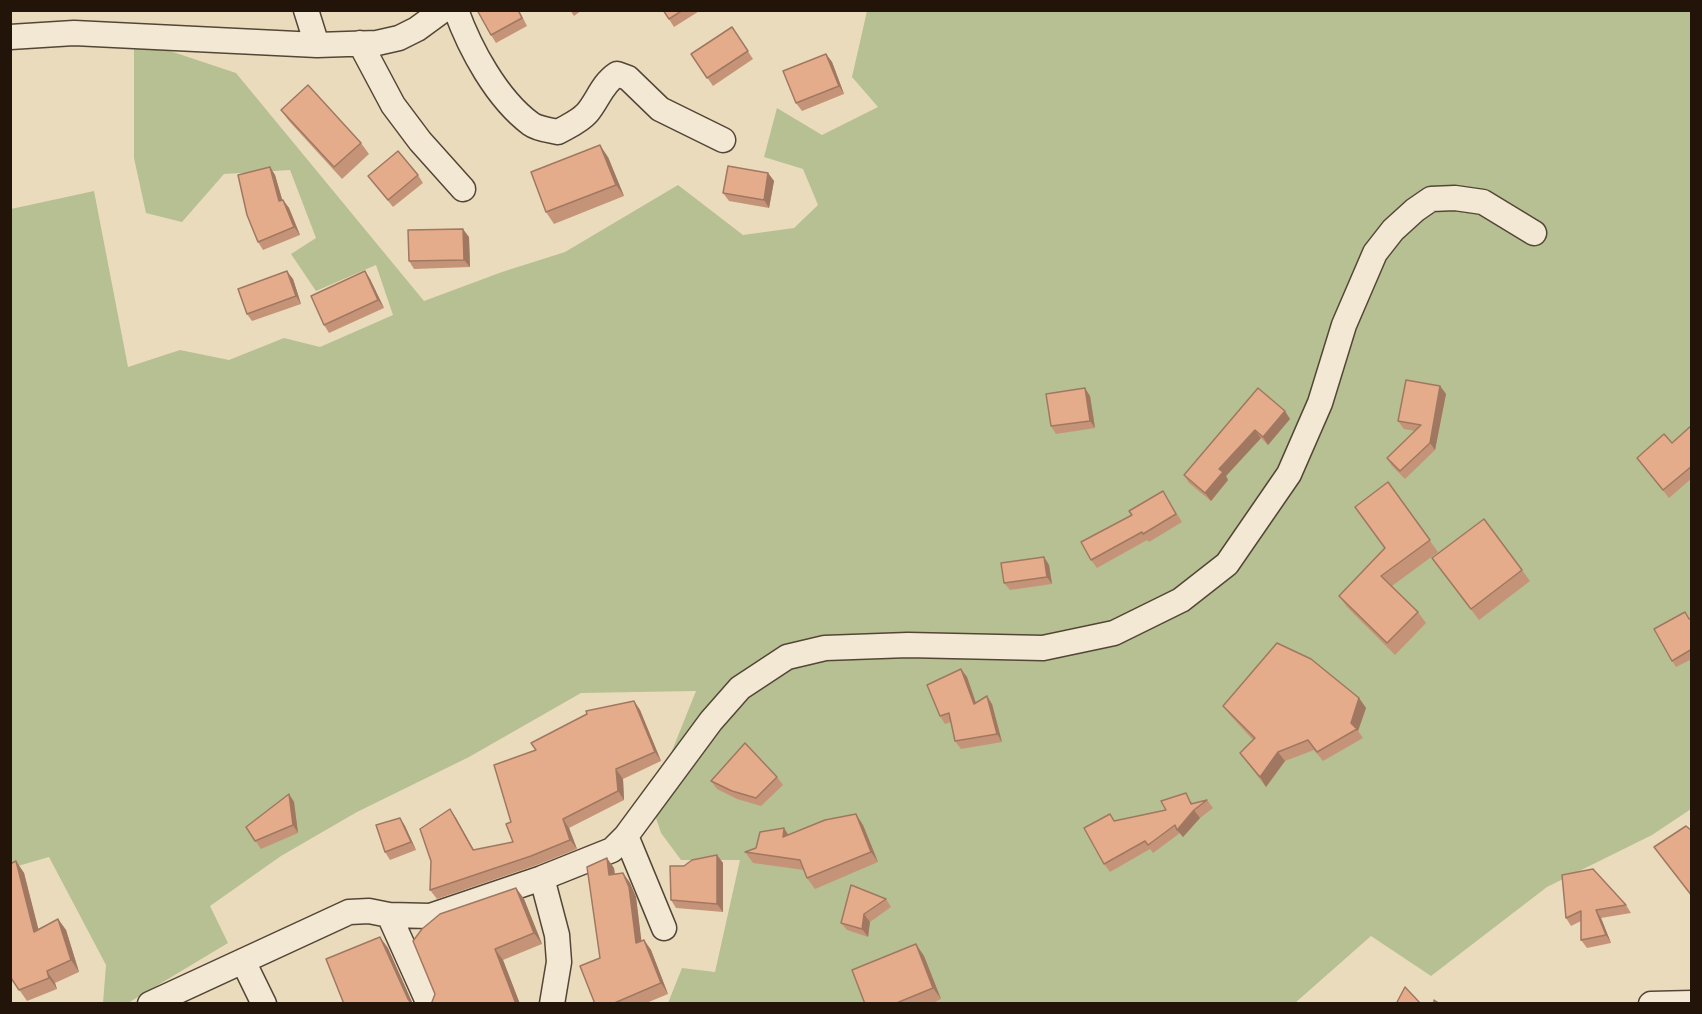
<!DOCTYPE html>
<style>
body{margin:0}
#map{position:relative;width:1702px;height:1014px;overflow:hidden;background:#ebdbbd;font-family:"IM FELL Great Primer",serif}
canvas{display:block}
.frame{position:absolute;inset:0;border:12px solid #221409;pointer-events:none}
</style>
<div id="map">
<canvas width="1702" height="1014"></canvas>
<div class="frame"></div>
</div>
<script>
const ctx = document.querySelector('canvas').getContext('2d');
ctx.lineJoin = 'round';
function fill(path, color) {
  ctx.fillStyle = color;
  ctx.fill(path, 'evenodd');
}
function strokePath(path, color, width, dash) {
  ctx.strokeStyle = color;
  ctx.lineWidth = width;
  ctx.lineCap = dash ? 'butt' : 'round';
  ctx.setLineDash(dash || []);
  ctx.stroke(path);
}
const green = new Path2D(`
 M867,11H1691V809L1652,835L1547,887L1431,976L1371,936L1295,1003H668L682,968L715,972L740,860H681L661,833L651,803L696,691L581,693L469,757L357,812L281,856L210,906L228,943L128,1003H103L106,965L49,857L11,868V209L94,191L128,367L180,350L229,360L284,338L320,347L393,315L376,265L316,291L291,254L316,238L290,170L224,174L182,222L146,213L134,158V39L236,73L424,301L502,272L565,252L678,185L743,235L794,228L818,205L803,169L764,157L777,108L822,135L878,107L852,77Z`);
const minor = new Path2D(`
 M306,10L317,45
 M456,10C470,49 497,99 531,124C538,129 549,130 558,132C568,126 579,122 587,113C598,100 602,84 617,74L628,78L660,109L723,140
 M10,37L74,33L317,45L377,43L399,38L417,29L443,10
 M360,43L393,105L420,141L463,189
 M626,836L664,928
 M542,878L557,935L559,962L552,1004
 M389,915L429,1004
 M243,961L264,1004
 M150,1004L349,912L369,911L389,915L430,916L542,878L612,850L626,836L711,721L740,688L787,657L825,648L908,645L1043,648L1114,633L1181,600L1227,564L1289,474L1320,403L1344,325L1375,253L1393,230L1415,210L1431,199L1455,198L1483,202L1534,233
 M1651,1004L1692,1003`);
const wall = new Path2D(`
 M477,10H519L527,26L496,43L491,35Z
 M570,10H582L574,16Z
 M663,10H701L674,27Z
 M732,27L753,59L713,86L691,54Z
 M826,54L832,62L844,94L802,111L796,103Z
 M281,110L361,143L369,154L342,179L289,121Z
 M608,157L624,196L554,224L546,212Z
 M270,167L275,175L282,200H283L289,208L300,235L263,250L258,242Z
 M768,173L774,181L769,208L729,201L723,193Z
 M418,175L423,183L393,207L368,176Z
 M469,237L470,267L414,269L409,261Z
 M365,271L370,279L384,308L329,333L324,325Z
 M293,279L301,304L252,321L247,314Z
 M1440,386L1446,394L1435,450L1405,479L1392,466L1387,458L1415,431L1404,429L1398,421Z
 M1258,388L1290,419L1268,445L1261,438L1226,476L1228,480L1211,501L1189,483L1184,475Z
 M1090,396L1095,428L1056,434L1051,426Z
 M1692,425V478L1669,498L1637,458L1672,443Z
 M1388,482L1438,552L1392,586L1418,612L1426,623L1395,655L1347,607L1339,596L1384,548Z
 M1163,491L1182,522L1149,542L1147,540L1097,568L1091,560L1132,515Z
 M1044,557L1049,565L1052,584L1010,590L1004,583Z
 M1432,558L1522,570L1530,581L1479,620Z
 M1690,618H1692V659L1676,667L1672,661Z
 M961,669L967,677L976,703L992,704L1002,742L961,749L955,741L951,722L945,724L940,716Z
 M1359,698L1366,708L1358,731L1363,738L1323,761L1314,750L1285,761L1266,787L1240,753L1253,740L1230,715L1223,706Z
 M634,701L640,710L661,761L623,779L624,800L569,828L577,849L537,865L437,899L430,890L450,809L456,818L474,850L513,842L511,822L536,750Z
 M777,777L783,785L761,806L737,799L717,789L711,781Z
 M289,794L294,802L298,833L261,849L246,827Z
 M1207,800L1213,808L1200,818L1183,837L1180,833L1153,853L1150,849L1110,872L1104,864L1110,814L1115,821L1166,810L1191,801L1193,804Z
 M400,818L405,826L416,850L390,860L385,852Z
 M863,825L878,862L815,889L807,878L804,870L753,863L745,852L788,835Z
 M717,855L723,863V912L676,908L671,900L684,866Z
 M16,861L24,873L38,929L58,919L66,930L79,972L55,983L57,989L27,1001L11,978Z
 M614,868L615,875L623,873L630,883L636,897L641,941L644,940L651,950L668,994L644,1004H595L600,958Z
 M1562,875L1626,905L1631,913L1601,918L1611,943L1587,948L1581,940V921L1571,926L1566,918Z
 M516,888L524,899L542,944L503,960L520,1004H430L432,1002Z
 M886,899L891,907L870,922L868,937L847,930L841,923Z
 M924,956L941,999L931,1004H865Z`);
const shadedWall = new Path2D(`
 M826,54L832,62L844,94L839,86Z
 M600,145L608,157L624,196L616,185Z
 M270,167L275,175L285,209L279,201Z
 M768,173L774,181L769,208L764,200Z
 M283,200L289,208L300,235L294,227Z
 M463,229L469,237L470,267L464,260Z
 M287,271L293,279L301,304L296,296Z
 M365,271L370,279L384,308L378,300Z
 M1440,386L1446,394L1435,450L1430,443Z
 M1085,388L1090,396L1095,428L1090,421Z
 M1285,411L1290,419L1268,445L1263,437Z
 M1255,430L1261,438L1226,476L1228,480L1211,501L1205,493L1219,469Z
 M1044,557L1049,565L1052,584L1047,577Z
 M961,669L967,677L979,712L974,704Z
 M987,696L992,704L1002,742L997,734Z
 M1359,698L1366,708L1358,731L1351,723Z
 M634,701L640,710L661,761L655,752Z
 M1278,752L1285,761L1266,787L1260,777Z
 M616,769L623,779L624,800L618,791Z
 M289,794L294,802L298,833L293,825Z
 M450,809L456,818L479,859L473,850Z
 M1194,810L1200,818L1183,837L1177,830Z
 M856,814L863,825L878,862L871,852Z
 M400,818L405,826L416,850L411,842Z
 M563,819L569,828L577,849L570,840Z
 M784,828L791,839L783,837Z
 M717,855L723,863V912L717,904Z
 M607,858L614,868L616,885L609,875Z
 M16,861L24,873L42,943L34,932Z
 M623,873L630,883L636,897L643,953L636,943Z
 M516,888L524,899L542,944L534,933Z
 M1596,910L1601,918L1611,943L1606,935Z
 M864,914L870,922L868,937L862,929Z
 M58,919L66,930L79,972L71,960Z
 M380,937L388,948L413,1004H412L408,999Z
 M644,940L651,950L668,994L661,983Z
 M916,944L924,956L941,999L933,988Z
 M495,949L503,960L520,1004H516Z
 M47,971L55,983L57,989L49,978Z`);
const building = new Path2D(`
 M477,10H518L522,18L491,35Z
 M663,10H683L669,19Z
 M732,27L748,51L707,78L691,54Z
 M826,54L839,86L796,103L783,71Z
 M308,85L361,143L334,167L281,110Z
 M600,145L616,185L546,212L531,172Z
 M398,151L418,175L388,200L368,176Z
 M728,166L768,173L764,200L723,193Z
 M270,167L279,201L283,200L294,227L258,242L247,215L238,175Z
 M463,229L464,260L409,261L408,230Z
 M287,271L296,296L247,314L238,289Z
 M365,271L378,300L324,325L311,296Z
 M1406,380L1440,386L1430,443L1400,471L1387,458L1421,425L1398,421Z
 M1085,388L1090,421L1051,426L1046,394Z
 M1258,388L1285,411L1263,437L1255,430L1219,469L1223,472L1205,493L1184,475Z
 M1692,425V466L1663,490L1637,458L1664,434L1672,443Z
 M1388,482L1430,540L1381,576L1418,612L1387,643L1339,596L1385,548L1355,507Z
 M1163,491L1176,514L1143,534L1142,532L1091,560L1081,542L1132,515L1129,511Z
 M1484,519L1522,570L1471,609L1432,558Z
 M1044,557L1047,577L1004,583L1001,563Z
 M1685,612L1689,619L1692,618V649L1672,661L1654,629Z
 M1277,643L1311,659L1359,698L1351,723L1357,729L1317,752L1308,740L1278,752L1260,777L1240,753L1255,738L1223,706Z
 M961,669L974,704L987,696L997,734L955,741L949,713L940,716L927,685Z
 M634,701L655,752L616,769L618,791L563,819L570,840L531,856L430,890L431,861L420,829L450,809L473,850L513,842L506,824L511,822L494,765L536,750L531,743L587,714L586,711Z
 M745,743L777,777L756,798L732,791L711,781Z
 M1186,793L1191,804L1207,800L1194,810L1177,830L1175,825L1148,845L1145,841L1104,864L1084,828L1110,814L1114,821L1166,810L1161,801Z
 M289,794L293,825L255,841L246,827Z
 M856,814L871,852L807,878L800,860L745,852L756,848L760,832L784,828L783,837L825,820Z
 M400,818L411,842L385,852L376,825Z
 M1686,826L1692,831V896L1654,847Z
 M717,855V904L671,900L670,866H684L692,860Z
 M607,858L609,875L623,873L629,887L636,943L644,940L661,983L612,1004H595L580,966L600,958L587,867Z
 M16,861L34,932L58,919L71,960L47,971L49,978L19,990L11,978L10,975V864Z
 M1593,869L1626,905L1596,910L1606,935L1581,940V911L1566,918L1562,875Z
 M851,885L886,899L864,914L862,929L841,923Z
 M516,888L534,933L495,949L516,1004H430L432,1002L435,994L413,941L422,929L440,914Z
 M380,937L408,999L412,1004H344L326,959Z
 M916,944L933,988L894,1004H865L852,970Z
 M1405,987L1421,1004H1396Z
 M1434,1000L1440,1004H1434Z`);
fill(green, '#b6c092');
strokePath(minor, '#544636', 27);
strokePath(minor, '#f2e8d4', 24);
fill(wall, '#c59478');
fill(shadedWall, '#a07861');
fill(building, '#e5ac8b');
strokePath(building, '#a07861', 1.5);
</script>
